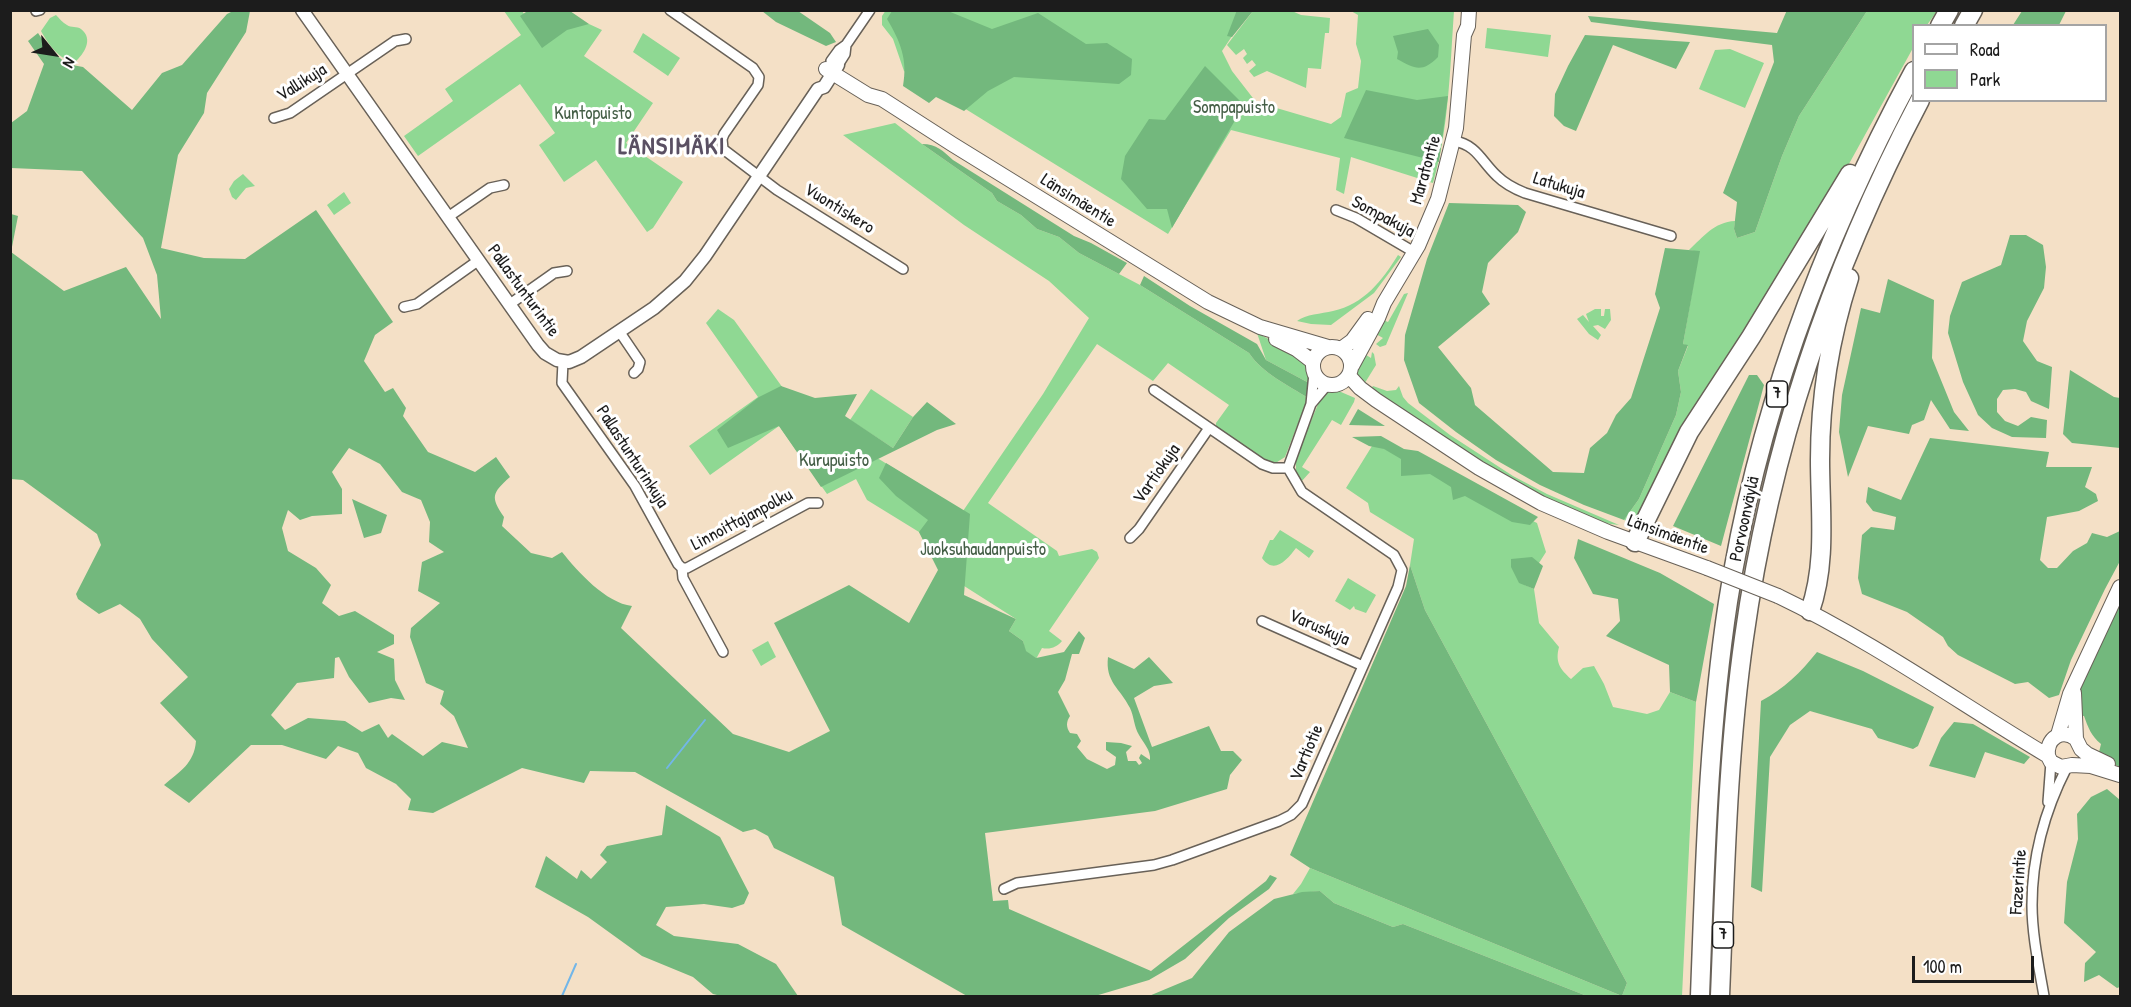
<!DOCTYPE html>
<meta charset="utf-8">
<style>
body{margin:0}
#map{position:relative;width:2131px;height:1007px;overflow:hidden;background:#f4e0c6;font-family:"Patrick Hand",sans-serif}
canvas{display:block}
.frame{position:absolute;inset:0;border:12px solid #1c1c1c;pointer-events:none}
.legend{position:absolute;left:1912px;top:24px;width:195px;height:78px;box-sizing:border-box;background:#fff;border:2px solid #a4a4a4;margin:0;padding:8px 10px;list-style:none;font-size:18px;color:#1c1c1c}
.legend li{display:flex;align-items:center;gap:12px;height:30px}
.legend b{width:30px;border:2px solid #a4a4a4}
.north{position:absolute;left:24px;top:24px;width:60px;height:60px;-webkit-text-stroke:4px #fff;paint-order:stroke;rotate:120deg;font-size:16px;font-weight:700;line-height:24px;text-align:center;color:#1c1c1c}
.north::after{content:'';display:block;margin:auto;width:21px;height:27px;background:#1c1c1c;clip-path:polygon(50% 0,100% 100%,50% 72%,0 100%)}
.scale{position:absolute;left:1912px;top:956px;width:122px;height:27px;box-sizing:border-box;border:3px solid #1c1c1c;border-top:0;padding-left:8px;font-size:18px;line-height:21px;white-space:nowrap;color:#1c1c1c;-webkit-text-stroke:4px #fff;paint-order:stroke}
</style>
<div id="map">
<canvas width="2131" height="1007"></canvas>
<div class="frame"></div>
<ul class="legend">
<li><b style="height:8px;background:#fff"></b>Road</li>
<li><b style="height:16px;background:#8fd893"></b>Park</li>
</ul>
<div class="north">N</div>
<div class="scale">100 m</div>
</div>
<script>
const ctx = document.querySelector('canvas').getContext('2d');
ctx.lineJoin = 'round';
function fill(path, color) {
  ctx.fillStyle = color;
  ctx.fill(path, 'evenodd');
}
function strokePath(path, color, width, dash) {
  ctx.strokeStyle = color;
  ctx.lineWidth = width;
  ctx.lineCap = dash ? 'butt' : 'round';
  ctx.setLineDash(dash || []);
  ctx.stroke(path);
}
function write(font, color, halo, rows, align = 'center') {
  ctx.font = font + ' "Patrick Hand",sans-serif';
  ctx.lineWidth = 6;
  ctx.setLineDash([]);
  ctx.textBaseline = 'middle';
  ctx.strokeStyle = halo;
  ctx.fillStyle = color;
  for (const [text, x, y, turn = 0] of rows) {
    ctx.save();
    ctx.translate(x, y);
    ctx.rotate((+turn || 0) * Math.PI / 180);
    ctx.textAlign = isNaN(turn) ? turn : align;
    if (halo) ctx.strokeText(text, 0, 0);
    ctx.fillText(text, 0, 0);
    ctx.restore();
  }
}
const green = new Path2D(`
 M886,10L1249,11L1222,51L1232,71L1256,102L1331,124L1341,117L1346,93L1358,88L1361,61L1356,44L1358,15L1351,11H1454C1450,68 1449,128 1433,183L1351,157L1344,194L1336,190L1340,158L1231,130L1168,234L904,71L893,39L882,25V16Z
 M504,11H522L527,18L589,24L602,30L584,56L653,103L626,143L683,182L653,228L647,232L596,160L564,182L539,145L555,133L520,84L418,156L404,136L453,101L445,89L521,35Z
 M1253,11H1292L1301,15L1330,18L1329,33H1325L1321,69L1308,68L1306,88L1267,71L1254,77L1249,71L1256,65L1252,60L1247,64L1243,58L1247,54L1244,49L1236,55L1227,45Z
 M1867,11H1937L1927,25L1914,26L1913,48L1834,191L1639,519L1634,524L1624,520L1639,499L1676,415L1681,392L1678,371L1688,346L1683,344L1699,252L1689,250C1703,237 1714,222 1735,221L1734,229L1737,238L1755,232L1782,156L1799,116Z
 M56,15C59,18 63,23 67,25C71,28 77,26 81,29C94,39 84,54 75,62C59,60 49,45 41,31L50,18Z
 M1487,28L1551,35L1548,57L1485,48Z
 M643,33L680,58L668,76L633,52Z
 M1730,49L1764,63L1745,108L1699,89L1715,50Z
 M895,123L922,144L992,193L997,201L1021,215L1037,229L1059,237L1079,253L1140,285L1249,353C1263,374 1288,385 1308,398L1285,457L1274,464L1265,461L1216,428V423L1229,405L1168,363L1153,381L1097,344L988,503L1057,551L1059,556L1092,549L1097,552L1099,558L1049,631L1062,641C1057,647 1050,650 1042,648L1036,659L1025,651L1023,641L1009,631L1016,619L939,570L919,532L867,500L856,479L827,494L779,426L710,475L689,446L758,397L706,323L718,309L734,320L798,409L963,511L1043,394L1089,318L1049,281L964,225L843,135Z
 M243,174L255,186L246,188L236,200L232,197L229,189L234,181Z
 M344,192L351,203L334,215L327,205Z
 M1398,255L1401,257L1374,293L1331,325L1311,324L1297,321C1306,314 1321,314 1333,311C1364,304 1382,281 1398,255Z
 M1408,293L1386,345L1380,347L1376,344L1383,338L1374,333L1383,320L1388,322L1404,294Z
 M1595,309H1601V316H1604L1605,309H1610L1611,320L1605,329L1598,325L1593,326L1601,335L1598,340L1589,334L1577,319L1583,315L1589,322L1586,314Z
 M1257,333L1296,353L1307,362L1309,383L1266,360Z
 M1372,352L1374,354L1376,365L1363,386C1352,372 1356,368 1363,353L1371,358Z
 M1373,386L1387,391L1396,390L1399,386L1403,397L1408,403L1450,435L1513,476L1547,494L1619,525L1603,523L1549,502L1482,464L1414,416L1370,390Z
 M871,389L913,417L893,448L850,420Z
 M1334,389L1355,398L1354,402L1341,425L1332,420L1302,467L1310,472L1301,482L1296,471V457L1321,397L1326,392Z
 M1372,446L1381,447L1537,523L1546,552L1525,585L1534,589L1539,623L1559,647C1555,662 1560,669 1571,679L1583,668L1594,666L1604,684L1613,707L1647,714L1659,710L1670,692L1696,702L1682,996H1587L1403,924L1393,927L1334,903L1320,891L1293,894L1301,884L1310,868L1622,996L1627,983L1425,610L1410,565L1414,539L1370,512L1368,503L1346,488Z
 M1280,530L1314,551L1309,558L1296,548C1287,560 1274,575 1262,558L1270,540H1273Z
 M1348,578L1376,595L1366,613L1355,609L1354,606L1350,610L1335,601Z
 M768,641L776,657L761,666L752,650Z`);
const forest = new Path2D(`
 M235,10L250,11L246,32L207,93L204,113L178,155L161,248L204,258L245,259L316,210L393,322L375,335L364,361L385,392L393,388L406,408L403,416L428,452L475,472L496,457L510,477C492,493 490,497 504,517L502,526L531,553L552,558L562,552C578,572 606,603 632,606L621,628L733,734L789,752L830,731L774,623L849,585L909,623L938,570L919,532L928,520L896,496L879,478L886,463L970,514L964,595L1016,619L1009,631L1023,641L1026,651L1036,658L1064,652L1079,631L1085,638L1079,654H1072L1065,680L1058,692L1070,716C1066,722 1066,727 1070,733L1077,734L1081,741L1077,747L1087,759L1107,769L1115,765L1116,757L1106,750V742L1121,743L1132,746L1126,752L1128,761H1136L1139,765L1142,763L1139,758L1141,754L1150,760C1151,750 1144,744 1139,735C1134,727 1134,716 1130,708C1120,688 1105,682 1108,657L1134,669L1149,657L1173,683L1154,686L1134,698L1152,747L1209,726L1221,751H1233L1242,760L1230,775L1227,789L1155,811L985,833L993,901L1008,900L1009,909L1151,971L1266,881L1270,875L1277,878L1269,889L1229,918L1185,959L1149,980L1095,996H967L842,925L834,877L774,848L768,836L755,829L743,832L635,772L590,771L584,783L522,768L433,813L408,810L411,799L396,784L366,768L358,753L338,746L326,759L282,745H251L189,803L164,785C180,771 194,764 196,741L160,703L188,677L152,639L140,619L120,604L99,614L78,599L76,594L101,545L97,534L23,480L11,479V214L18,216L11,252L64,291L126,267L161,319L157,275L143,238L82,171L11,168V123L27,111L44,64L28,41L38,33L48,48L67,64L83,67L132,110L162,73L182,65L227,14ZM349,448L380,464L402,492L421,500L430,522L429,542L444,552L422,562L418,591L440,603L411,628L410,637L426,683L444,691L440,704L454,716L468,748L442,742L423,756L392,734L388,738L379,724L362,732L345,721L308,718L285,730L271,715L297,683L334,678L335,658L339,657L349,677L369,703L391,698L405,700L395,680L394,659L377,652L394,644V635L355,611L339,616L322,603L331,585L316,568L288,551L282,528L288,510L300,520L312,516L342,514V489L332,472Z
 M529,10L570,11L589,24L567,30L542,48L520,16Z
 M1237,10L1253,11L1232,37L1227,36Z
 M1787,10L1867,11L1799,116L1782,156L1755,232L1737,238L1734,229L1737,202L1723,193L1774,62L1772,45L1591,22L1588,16L1777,33Z
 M762,11H798L830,33L836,42L826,46L776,22Z
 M892,11H948L992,29L1038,13L1086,44L1107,43L1132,59L1131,75L1119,84L1014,77L988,91L964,111L936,97L929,103L903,86C908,59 900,41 887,19Z
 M2022,11V10L2066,11L2059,25H2013Z
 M1428,29L1439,45L1438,57C1422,73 1415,69 1397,59L1398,52L1393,36Z
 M1585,35L1690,42L1676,69L1613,45L1576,131L1564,126L1554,116L1555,94L1568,66Z
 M1205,66L1244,105L1172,228L1167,209H1147L1121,179L1125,156L1149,119L1165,120Z
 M1366,90L1417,100L1448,96L1439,162L1344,138Z
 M922,144C937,144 943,151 953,160L1074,236L1091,243L1127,263L1119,274L1079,253L1059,237L1037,229L1021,215L997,201L992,193Z
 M1449,203L1518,205L1526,212L1518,232L1488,263L1482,292L1490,304L1438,347L1471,388L1475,405L1553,472L1584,473L1590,448L1607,433L1616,415L1631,398L1660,308L1655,294L1665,248L1700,251L1683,344L1688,345L1678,371L1681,392L1676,415L1639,499L1624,520L1584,505L1540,485L1496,460L1456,432L1419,403L1404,360L1405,335L1427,259Z
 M2010,235H2026L2043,245L2046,267L2044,288L2027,321L2023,341L2037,361L2052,367L2049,409L2031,401L2026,392L2015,389L2003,390L1997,399V412L2005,421L2018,426L2031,417L2047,420L2046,438L2012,437L1992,428L1978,415L1963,382L1948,333L1950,316L1962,282L2001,265Z
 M1144,276L1190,306L1257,344L1266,360L1309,383L1308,398C1288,385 1263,374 1249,353L1140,285Z
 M1888,279L1934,300L1932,358L1954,412L1969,431L1950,429L1931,400L1924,420L1912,425L1909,434L1868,426L1848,477L1839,432L1842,395L1861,308L1880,313Z
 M2070,370L2114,397L2120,398V448L2072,443L2063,434Z
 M1749,375H1757L1764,385L1721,546L1673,526Z
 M781,386L815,398L857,394L845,416L893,448L913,417L927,402L956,424L937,430L821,487L779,426L728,448L717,430L759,397Z
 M1358,409L1385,426L1349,425Z
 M1381,436L1404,449L1418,451L1538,517L1530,525L1512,522L1465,496L1453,500L1451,487L1430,474L1401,476V459L1384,449L1369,446L1352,437Z
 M1930,438L2049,452L2046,467H2092L2085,487L2096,494L2098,501L2079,511L2047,517L2040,560L2048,568H2057L2073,551L2087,543L2092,533L2107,537L2120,531V561L2105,589L2071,660L2059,695L2049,698L2028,682L2015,684L1958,655L1948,646L1943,637L1907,612L1862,594L1858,578L1862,535L1871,527L1894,530L1896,517L1873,511L1866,502L1868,487L1901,500Z
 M352,499L387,515L381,533L364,538Z
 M1578,539L1660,573L1714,604L1696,702L1670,692L1669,665L1606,636L1620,621L1618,599L1593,594L1574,558Z
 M1532,557L1543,566L1534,589L1519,583L1511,567V559Z
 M1410,565L1425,610L1627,983L1622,996L1310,868L1290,855L1406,586Z
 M2120,602V767L2098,756L2101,744C2091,736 2088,727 2084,716L2077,715L2080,683Z
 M1817,652L1863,671L1934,707L1918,746L1913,749L1878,738L1872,729L1810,711L1790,725L1770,757L1762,892L1751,887L1761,701C1784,689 1801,672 1817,652Z
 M1954,722L1973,724L2030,757L2024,764L1985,752L1975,778L1929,766L1941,738Z
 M2107,789L2120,800V987L2117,988L2099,975L2084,982L2085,963L2096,952L2064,923L2067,882L2078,839L2077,814L2091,797Z
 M666,805L720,837L749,893L744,904L732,908L704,904L666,907L656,925L674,936L738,944L776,964L798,996H721L713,994L693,977L642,956L588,917L535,887L546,856L577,879L581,870L591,879L607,862L600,855L607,846L662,835Z
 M1320,891L1334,903L1393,927L1403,924L1587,996H1149L1192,978L1229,932L1274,899L1302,892Z`);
const stream = new Path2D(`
 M667,768L705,720
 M562,996L576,964`);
const minor = new Path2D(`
 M670,10L753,68L759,77L758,85L724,134L722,139L723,149L777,190L903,269
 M36,11L40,10
 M831,61L839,50L846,45L870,10
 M838,65L845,54L846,45
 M274,118L290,113L395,41L406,39
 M1454,141C1477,145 1481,161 1497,176C1505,184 1515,189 1525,193L1671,236
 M1336,210L1356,218L1414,252
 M448,217L490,188L504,185
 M510,304L554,273L567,271
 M404,307L417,304L479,260
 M619,331L640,362L638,369L634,373
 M563,362L562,383L635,486L678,564L682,568
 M1154,390L1262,464L1273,468H1288
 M1311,404L1327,385
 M1130,538L1139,529L1209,428
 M682,568H687L808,503H818
 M682,568L683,578L723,652
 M1262,621L1363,666
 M2048,802L2051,762
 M1004,889L1017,883L1154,865L1172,860L1279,821L1291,815L1302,804L1398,587L1402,570L1394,555L1302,492L1288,468L1311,404L1314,373
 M2044,996C2039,967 2032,935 2032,905C2032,857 2045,810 2067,767`);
const tertiary = new Path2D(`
 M302,10L538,345L545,353L557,360L569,362L581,357L654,308L685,281L705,256L818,89L824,87L838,65`);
const secondary = new Path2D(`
 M826,69L868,95L882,99L952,144L1208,302L1260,327L1328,347
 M1276,339L1296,349L1313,362
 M1313 366a19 19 0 1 1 38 0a19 19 0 1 1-38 0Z
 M1341,349L1352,341L1368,319
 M1352,366L1378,318L1384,303L1418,246L1438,199L1456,128L1464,35L1468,26L1469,10
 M1349,376L1360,388L1376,400L1479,468L1541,503L1608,532L1707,568
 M1778,596C1872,641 1958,702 2048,756L2051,762L2061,767L2072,765L2091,766L2120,775
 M2074,693L2076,739
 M2058,735L2070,694L2120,587
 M2048,756C2046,738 2062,728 2076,739L2081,749L2087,754L2108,764`);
const motorway = new Path2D(`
 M1940,26L1949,10
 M1964,26L1973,10
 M1635,542L1689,432L1751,337L1850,174
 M1810,611C1827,563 1820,510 1820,460C1820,398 1830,337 1849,278
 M1700,996C1705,865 1708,733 1728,602C1757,415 1824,237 1914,71
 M1720,996C1725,877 1727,757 1744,638C1770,450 1831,269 1920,100`);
const secondaryBridge = new Path2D(`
 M1707,568L1778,596`);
const shields = [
 [1777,394,21],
 [1723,935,21]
];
const shieldNames = [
 ["7",1777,394],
 ["7",1723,935]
];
const streetNames = [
 ["Vallikuja",302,83,-32],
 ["Maratontie",1426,170,-74],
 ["Latukuja",1559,186,17],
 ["Länsimäentie",1078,201,32],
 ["Vuontiskero",839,209,32],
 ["Sompakuja",1383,217,28],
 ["Pallastunturintie",523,291,54],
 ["Pallastunturinkuja",632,457,57],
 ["Vartiokuja",1157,474,-55],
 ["Porvoonväylä",1745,519,-78],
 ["Linnoittajanpolku",742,520,-28],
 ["Länsimäentie",1668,535,20],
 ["Varuskuja",1319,628,24],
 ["Vartiotie",1307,753,-67],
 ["Fazerintie",2019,882,-86]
];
const parkNames = [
 ["Sompapuisto",1234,108],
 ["Kuntopuisto",593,114],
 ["Kurupuisto",834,461],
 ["Juoksuhaudanpuisto",983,550]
];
const districtNames = [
 ["LÄNSIMÄKI",672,148]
];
fill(green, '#8fd893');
fill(forest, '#73b87d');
strokePath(stream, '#72b6e8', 2);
strokePath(minor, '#686158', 12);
strokePath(tertiary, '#686158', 15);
strokePath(secondary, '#686158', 16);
strokePath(motorway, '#686158', 21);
strokePath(minor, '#fff', 9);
strokePath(tertiary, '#fff', 12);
strokePath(secondary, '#fff', 14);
strokePath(motorway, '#fff', 18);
strokePath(secondaryBridge, '#686158', 16, []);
strokePath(secondaryBridge, '#fff', 14);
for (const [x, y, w] of shields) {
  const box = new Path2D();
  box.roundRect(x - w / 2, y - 13, w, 26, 4.5);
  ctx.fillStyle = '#fff';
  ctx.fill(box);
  strokePath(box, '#1c1c1c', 1.5);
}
write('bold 16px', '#1c1c1c', null, shieldNames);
write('18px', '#1c1c1c', '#fff', streetNames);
write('18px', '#445e46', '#fff', parkNames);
ctx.letterSpacing = '1.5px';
write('bold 24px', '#5a5063', '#fff', districtNames);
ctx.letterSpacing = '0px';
</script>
